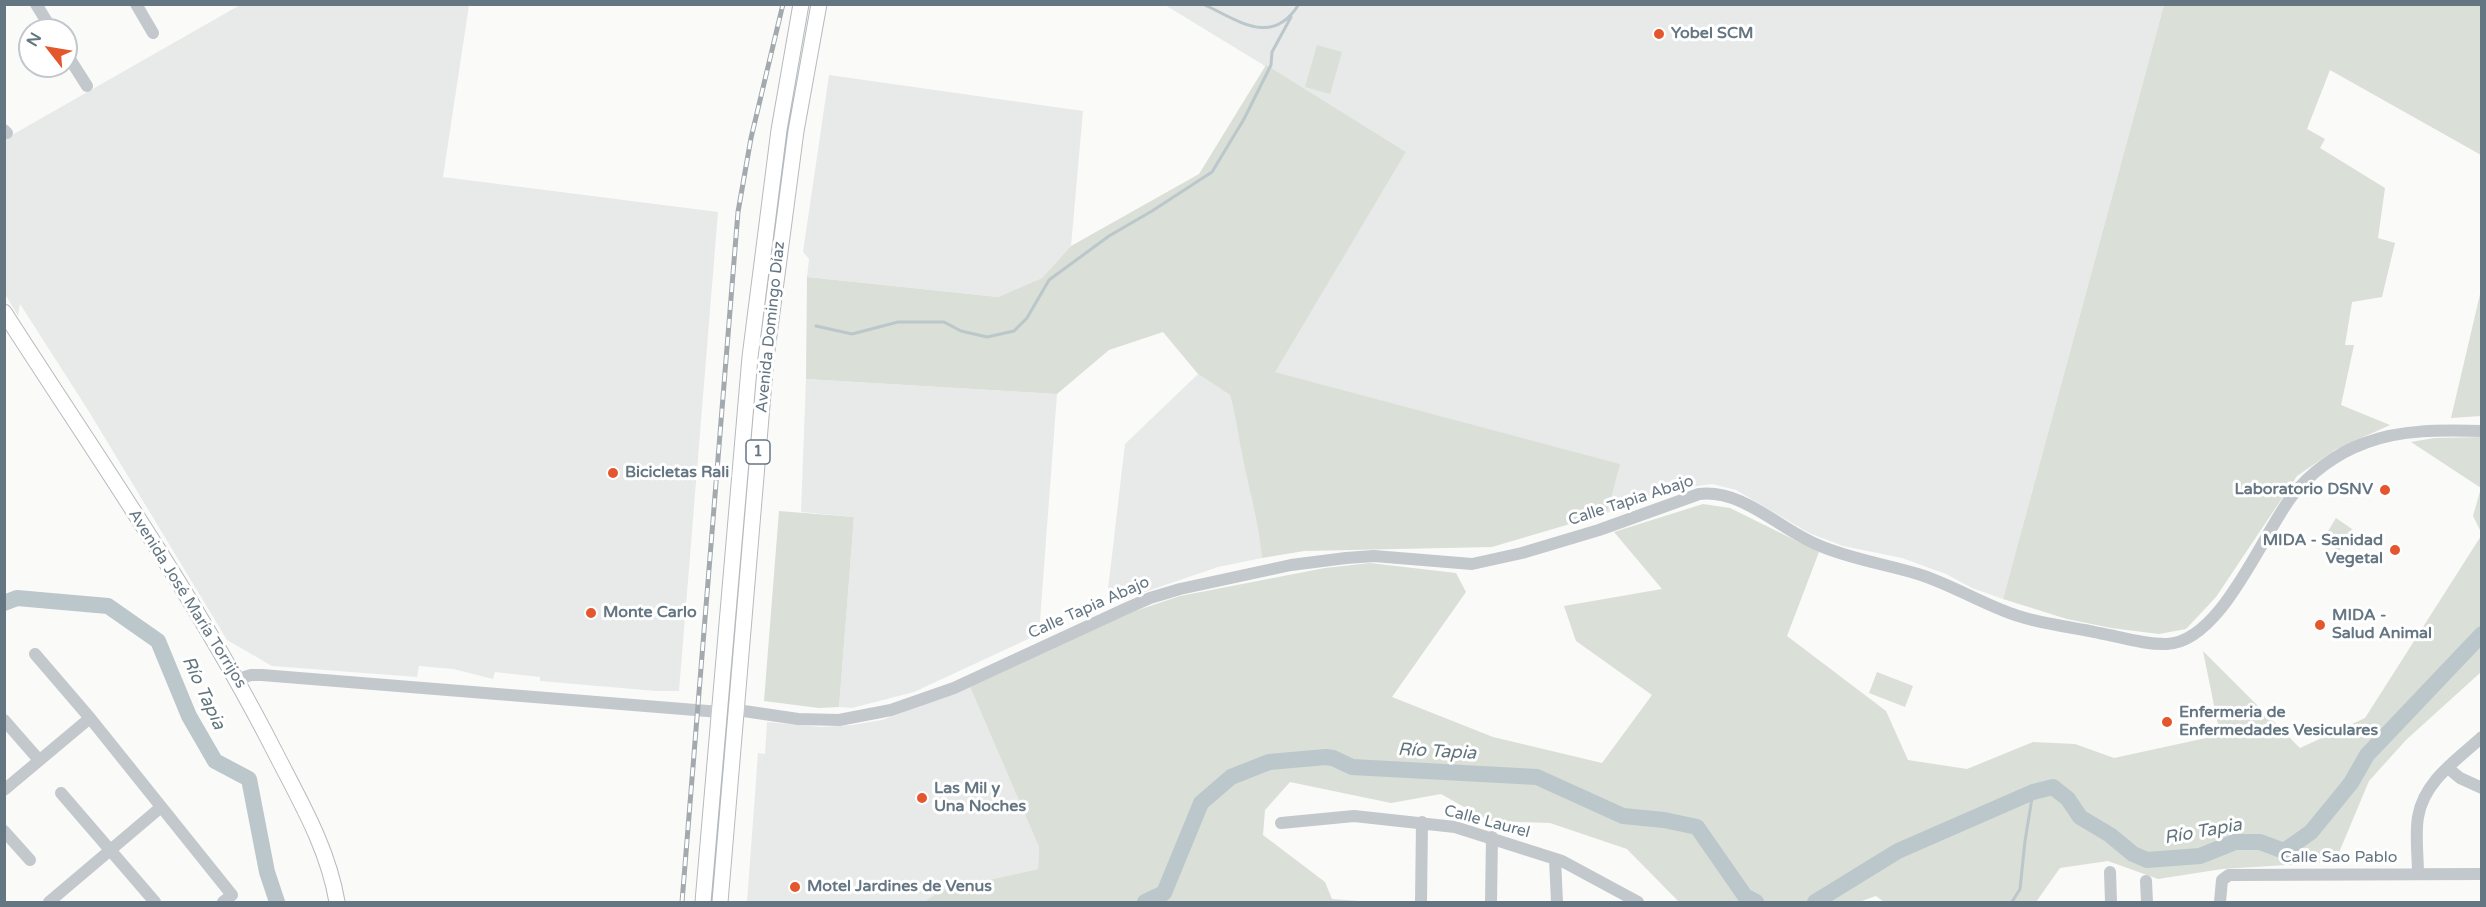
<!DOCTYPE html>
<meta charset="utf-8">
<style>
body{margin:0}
#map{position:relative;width:2486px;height:907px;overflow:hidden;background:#fafaf8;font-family:"Varela Round",sans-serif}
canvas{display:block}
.frame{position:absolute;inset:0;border:6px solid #657683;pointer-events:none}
.north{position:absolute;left:18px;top:18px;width:60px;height:60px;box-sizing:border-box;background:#fff;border:2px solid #c1c8cd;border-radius:50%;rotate:301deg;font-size:16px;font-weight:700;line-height:24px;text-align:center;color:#657683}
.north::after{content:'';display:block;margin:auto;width:21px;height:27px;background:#e4572e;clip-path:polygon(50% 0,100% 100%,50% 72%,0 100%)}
</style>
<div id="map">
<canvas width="2486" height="907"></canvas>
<div class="frame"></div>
<div class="north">N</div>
</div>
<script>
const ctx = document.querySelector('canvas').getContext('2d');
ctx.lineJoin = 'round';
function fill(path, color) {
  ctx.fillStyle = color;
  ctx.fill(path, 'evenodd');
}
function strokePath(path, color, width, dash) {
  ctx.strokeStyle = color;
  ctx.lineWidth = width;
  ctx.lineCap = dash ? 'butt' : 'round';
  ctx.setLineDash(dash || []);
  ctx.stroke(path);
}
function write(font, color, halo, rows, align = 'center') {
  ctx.font = font + ' "Varela Round",sans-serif';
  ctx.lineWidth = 6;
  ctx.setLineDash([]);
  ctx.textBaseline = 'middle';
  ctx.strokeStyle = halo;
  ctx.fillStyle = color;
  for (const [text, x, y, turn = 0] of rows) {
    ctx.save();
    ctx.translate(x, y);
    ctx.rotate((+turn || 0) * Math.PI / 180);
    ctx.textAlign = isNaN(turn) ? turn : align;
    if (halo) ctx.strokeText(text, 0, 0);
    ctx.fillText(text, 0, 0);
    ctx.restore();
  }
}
const built = new Path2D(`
 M240,5H469L443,177L718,212L679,691H656L540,681V677L495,672L493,679L453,669L419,666L417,677L272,666L227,640L88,410L20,304L18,316L5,294V139Z
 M1165,5H2164L2003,599L1972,588L1946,574L1902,558L1843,546L1809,533L1736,490L1712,484L1682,488L1607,513L1619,464L1274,372L1406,152Z
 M829,75L1083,111L1071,246L1042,278L998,297L807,277L809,259L803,252Z
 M1198,374L1230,395L1238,423L1242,453L1260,528L1262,558L1218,567L1127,598H1107L1125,444Z
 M806,379L1057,394L1039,634L914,692L852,708L839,707L854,517L801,512Z
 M970,687L1039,847L1038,869L940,891L924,902H747L758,753L765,754L767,722L821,727L852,725L882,720Z`);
const green = new Path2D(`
 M2164,5H2481V155L2330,70L2307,129L2325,139L2320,148L2385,188L2378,238L2395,243L2382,297L2352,302L2345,345H2354L2341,405L2390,425L2335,450L2297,476L2216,597L2186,629L2159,634L2111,628L2067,619L2003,599Z
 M1317,45L1342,52L1330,94L1305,87Z
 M1266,65L1406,152L1275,372L1620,464L1607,513L1492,547L1304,551L1262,558C1259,522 1249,489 1242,454C1238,434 1236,415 1230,395L1198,374L1163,332L1109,350L1057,394L806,379L807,277L998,297L1042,278L1071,246L1199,174Z
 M2481,290V416L2451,418Z
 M2481,437H2482L2481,532L2473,516L2481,488L2411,442L2434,438Z
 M1703,504L1730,508L1819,552L1787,636L1886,711L1908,760L1967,769L2033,742L2075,744L2114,758L2220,735L2203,651L2300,748L2365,718L2481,536V672L2406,740L2369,781L2335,862L2222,869L2158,879L2108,861L2060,868L2036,902H1884L1876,896L1859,902H1679L1627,849L1550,823L1489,821L1441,794L1391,803L1290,782L1265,810L1263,835L1325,882L1332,899L1373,902H924L940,891L1038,869L1039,847L970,687L1132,612L1180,596L1325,568L1370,563L1456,573L1466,592L1392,697L1493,737L1602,763L1652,695L1576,641L1564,606L1662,589L1614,532Z
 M779,511L854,517L839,707L819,708L764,701Z
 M2336,518L2352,529L2339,551L2322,541Z
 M1877,672L1913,686L1905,707L1869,693Z`);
const stream = new Path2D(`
 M1203,4C1238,20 1272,48 1299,4
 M816,326L852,334L898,322H944L961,331L987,337L1014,331L1027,318L1049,280L1109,236L1152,211L1212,172L1244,119L1271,65L1272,52L1291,17
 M2012,902L2020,889L2025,841L2033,792`);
const river = new Path2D(`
 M4,603L17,598L108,606L158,641L189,716L215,761L249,779L267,872L277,902
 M1145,902L1164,893L1201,803L1231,777L1269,762L1326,757L1333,758L1352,767L1537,777L1623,816L1664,820L1697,827L1745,896L1756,902
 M1815,902L1898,851L2033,792L2053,787L2068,799L2080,817L2110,835L2133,854L2147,860L2200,856L2235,842H2260L2284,851L2311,832L2351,783L2367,755L2482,634`);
const minor = new Path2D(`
 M36,4L52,30
 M136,4L153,33
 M66,53L87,86
 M4,130L7,133
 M35,654L90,718L232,895L223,902
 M238,679L251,675H262L720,712
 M737,710L798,719L839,720L891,710L954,688L1125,609L1150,598L1180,589L1291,565L1346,558L1374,556L1472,564L1522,553L1599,530L1699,494C1743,489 1779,529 1818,545C1850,559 1885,564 1918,574C1947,583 1974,599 2002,610C2032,623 2067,626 2099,633C2121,637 2145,645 2167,644C2221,642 2262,535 2292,496C2310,473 2337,453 2365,443C2401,429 2443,430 2482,431
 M4,720L39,760
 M2448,768L2460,778L2482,788
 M4,790L90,718
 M61,793L155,902
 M1281,823L1354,816L1455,827L1562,861L1638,902
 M4,831L30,860
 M1555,859L1557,902
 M2110,872L2111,902
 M2418,874C2418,856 2415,835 2418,817C2424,781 2457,760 2482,737
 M2146,881L2147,902
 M49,902L160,808
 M1421,902L1422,822
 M1491,902L1492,837
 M2220,902L2222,880L2229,875L2482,874`);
const major = new Path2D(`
 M4,312C97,457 197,599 275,752C300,801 328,848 337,902
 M703,902L750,357L779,130L801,4
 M720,902L766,358L796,131L819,4`);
const rail = new Path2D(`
 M682,902L738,212L751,138L783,4`);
const markers = [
 [1659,34,6,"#e4572e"],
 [613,473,6,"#e4572e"],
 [2385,490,6,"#e4572e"],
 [2395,550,6,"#e4572e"],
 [591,613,6,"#e4572e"],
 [2320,625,6,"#e4572e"],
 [2167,722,6,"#e4572e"],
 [922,798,6,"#e4572e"],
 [795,887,6,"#e4572e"]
];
const shields = [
 [758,452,24]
];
const shieldNames = [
 ["1",758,452]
];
const poiNames = [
 ["Yobel SCM",1671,34],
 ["Bicicletas Rali",625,473],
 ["Laboratorio DSNV",2373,490,"right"],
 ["MIDA - Sanidad",2383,541,"right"],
 ["Vegetal",2383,559,"right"],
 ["Monte Carlo",603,613],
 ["MIDA -",2332,616],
 ["Salud Animal",2332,634],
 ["Enfermeria de",2179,713],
 ["Enfermedades Vesiculares",2179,731],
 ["Las Mil y",934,789],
 ["Una Noches",934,807],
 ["Motel Jardines de Venus",807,887]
];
const streetNames = [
 ["Avenida Domingo Díaz",771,327,-84],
 ["Calle Tapia Abajo",1631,501,-18],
 ["Avenida José María Torrijos",187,599,58],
 ["Calle Tapia Abajo",1089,608,-24],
 ["Calle Laurel",1487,822,15],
 ["Calle Sao Pablo",2339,858]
];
const waterNames = [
 ["Río Tapia",203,693,65],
 ["Río Tapia",1437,752,3],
 ["Río Tapia",2203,832,-10]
];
fill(built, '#e8e9e9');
fill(green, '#dadfd7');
strokePath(stream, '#bbc7cb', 3);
strokePath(river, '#bbc7cb', 16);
strokePath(major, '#b5babe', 17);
strokePath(minor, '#c3c8cc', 12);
strokePath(major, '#fff', 15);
strokePath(rail, '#a2aab0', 5);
strokePath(rail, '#fff', 3, [9]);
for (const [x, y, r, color] of markers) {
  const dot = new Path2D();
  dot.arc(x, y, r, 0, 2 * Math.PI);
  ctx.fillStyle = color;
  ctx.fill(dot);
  strokePath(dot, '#fff', 2);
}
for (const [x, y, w] of shields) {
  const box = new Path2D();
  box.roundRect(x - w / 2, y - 12, w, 24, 4.5);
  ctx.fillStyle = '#fff';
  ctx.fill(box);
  strokePath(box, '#657683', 1.5);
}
write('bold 15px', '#657683', null, shieldNames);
write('bold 16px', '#657683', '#fff', poiNames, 'left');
write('16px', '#657683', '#fff', streetNames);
write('italic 18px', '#60757c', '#fff', waterNames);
</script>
